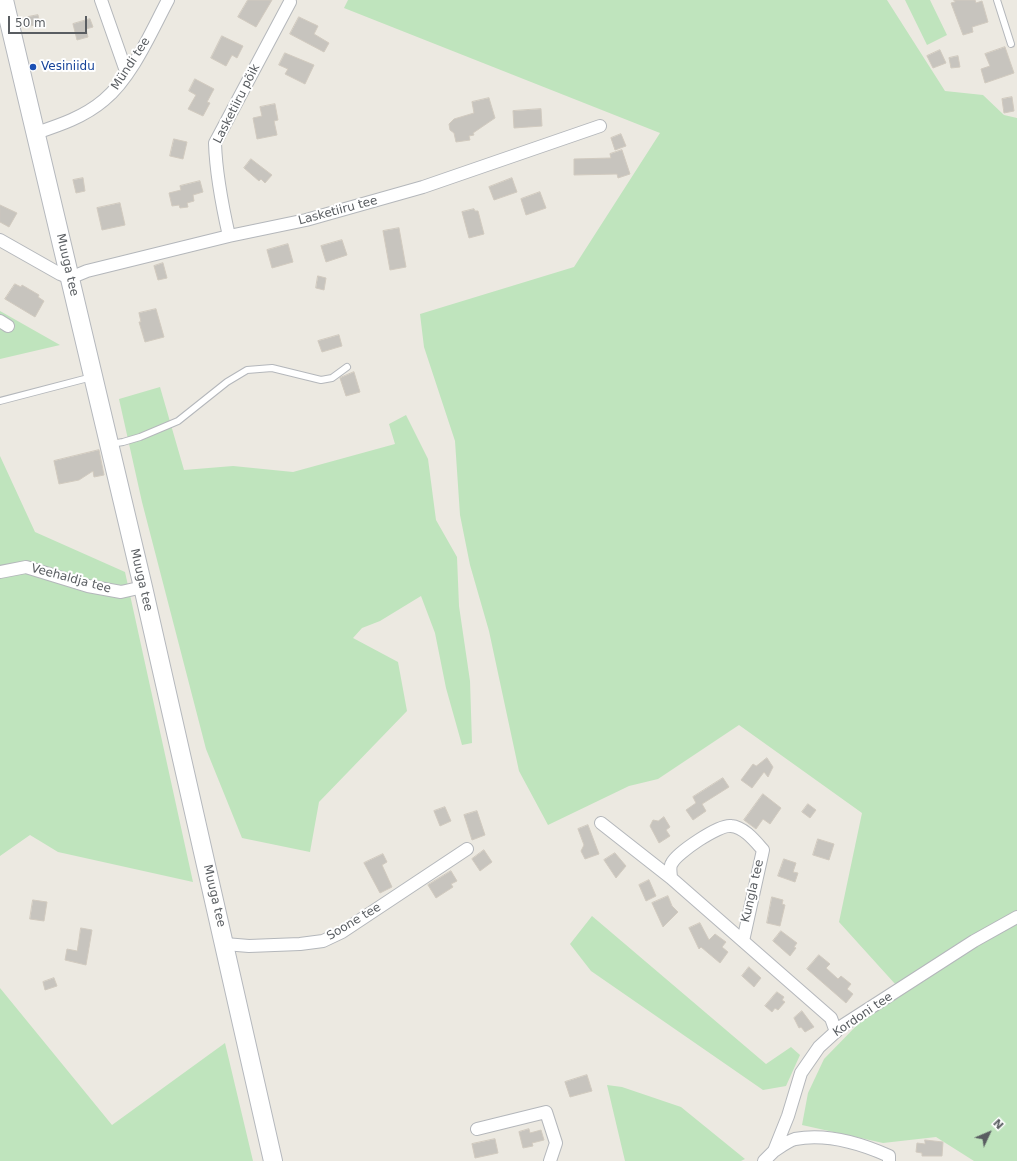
<!DOCTYPE html>
<meta charset="utf-8">
<style>
body{margin:0}
#map{position:relative;width:1017px;height:1161px;overflow:hidden;background:#ece9e1;font-family:"DejaVu Sans",sans-serif}
canvas{display:block}
.north{position:absolute;left:969px;top:1113px;width:40px;height:40px;-webkit-text-stroke:3px #fff;paint-order:stroke;rotate:46deg;font-size:11px;font-weight:700;line-height:16px;text-align:center;color:#595d61}
.north::after{content:'';display:block;margin:auto;width:14px;height:18px;background:#595d61;clip-path:polygon(50% 0,100% 100%,50% 72%,0 100%)}
.scale{position:absolute;left:8px;top:16px;width:79px;height:18px;box-sizing:border-box;border:2px solid #595d61;border-top:0;padding-left:5px;font-size:12px;line-height:14px;white-space:nowrap;color:#595d61;-webkit-text-stroke:3px #fff;paint-order:stroke}
</style>
<div id="map">
<canvas width="1017" height="1161"></canvas>
<div class="north">N</div>
<div class="scale">50 m</div>
</div>
<script>
const ctx = document.querySelector('canvas').getContext('2d');
ctx.lineJoin = 'round';
function fill(path, color) {
  ctx.fillStyle = color;
  ctx.fill(path, 'evenodd');
}
function strokePath(path, color, width, dash) {
  ctx.strokeStyle = color;
  ctx.lineWidth = width;
  ctx.lineCap = dash ? 'butt' : 'round';
  ctx.setLineDash(dash || []);
  ctx.stroke(path);
}
function write(font, color, halo, rows, align = 'center') {
  ctx.font = font + ' "DejaVu Sans",sans-serif';
  ctx.lineWidth = 4;
  ctx.setLineDash([]);
  ctx.textBaseline = 'middle';
  ctx.strokeStyle = halo;
  ctx.fillStyle = color;
  for (const [text, x, y, turn = 0] of rows) {
    ctx.save();
    ctx.translate(x, y);
    ctx.rotate((+turn || 0) * Math.PI / 180);
    ctx.textAlign = isNaN(turn) ? turn : align;
    if (halo) ctx.strokeText(text, 0, 0);
    ctx.fillText(text, 0, 0);
    ctx.restore();
  }
}
const green = new Path2D(`
 M348,0H887L945,91L983,95L1004,115L1017,118V1161H974L936,1137L883,1143L802,1125L808,1093L824,1059L896,985L839,922L862,813L739,725L658,779L629,786L548,825L519,771L489,631L470,565L460,515L455,441L424,347L420,314L574,267L660,133L344,8Z
 M905,0H930L947,35L927,45Z
 M0,311L60,345L0,359Z
 M160,387L184,470L233,466L293,472L395,444L389,424L406,415L428,459L436,520L457,557L459,606L470,681L472,743L462,745L446,688L435,633L421,596L380,621L362,628L353,638L398,662L407,711L319,802L310,852L242,838L206,749L142,502L119,399Z
 M0,456L35,532L125,572L193,882L58,852L30,835L0,856Z
 M592,916L766,1064L791,1047L800,1055L786,1086L763,1090L591,971L570,944Z
 M0,988L112,1125L225,1043L253,1161H0Z
 M607,1085L622,1087L681,1107L745,1159L741,1161H625Z`);
const building = new Path2D(`
 M248,0H272L256,27L238,17Z
 M954,0H975L976,3L982,1L988,22L972,27L973,32L963,35L951,3L955,2Z
 M38,15L40,24L30,26L28,17Z
 M299,17L318,26L314,34L329,43L324,52L290,34Z
 M90,19L93,27L86,29L88,37L77,40L73,24Z
 M222,36L243,46L237,58L232,55L226,66L211,58Z
 M1005,47L1014,73L985,83L981,69L990,66L985,54Z
 M940,50L946,63L933,68L927,56Z
 M285,53L314,65L305,84L285,74L288,69L279,65Z
 M958,56L960,67L951,68L949,58Z
 M195,79L214,89L207,102L210,103L203,116L188,109L196,95L189,91Z
 M1012,97L1014,111L1004,113L1002,99Z
 M489,98L495,118L473,133L474,135L469,136L470,140L456,142L454,133L450,130L449,124L454,119L474,113L472,102Z
 M275,104L278,120L274,121L277,135L257,139L253,118L262,116L260,107Z
 M541,109L542,126L514,128L513,111Z
 M621,134L626,146L615,150L611,138Z
 M174,139L187,142L183,159L170,156Z
 M622,150L630,174L618,178L617,174L574,175V159L611,158L610,154Z
 M251,159L272,175L265,183L261,179L259,181L244,168Z
 M83,178L85,191L76,193L73,180Z
 M512,178L517,192L494,200L489,187Z
 M200,181L203,192L193,195L194,201L187,203L188,207L180,208L179,205L172,206L169,193L181,190L180,186Z
 M540,192L546,208L526,215L521,199Z
 M120,203L125,225L102,230L97,208Z
 M0,205L17,213L9,227L0,222Z
 M474,209L475,211H478L484,234L469,238L462,212Z
 M399,228L406,267L390,270L383,231Z
 M342,240L347,255L326,262L321,246Z
 M288,244L293,262L272,268L267,250Z
 M163,263L167,278L158,280L154,266Z
 M318,276L326,278L324,290L316,288Z
 M15,284L21,287L22,285L39,295L38,297L44,301L35,317L5,299Z
 M156,309L164,337L145,342L139,322H141L139,313Z
 M339,335L342,346L322,352L318,341Z
 M354,372L360,392L346,396L340,378Z
 M99,450L104,475L94,477L93,471L79,480L59,484L54,461Z
 M767,758L773,767L768,777L764,772L752,788L741,780L753,764L756,766Z
 M723,778L729,787L702,804L706,811L693,820L686,810L696,803L693,797Z
 M763,794L781,808L770,824L763,819L756,829L744,820Z
 M808,804L816,810L810,818L802,812Z
 M445,807L451,821L440,826L434,811Z
 M477,811L485,835L472,840L464,815Z
 M664,817L670,827L666,830L670,836L659,843L650,826L653,820L658,821Z
 M588,825L599,854L585,859L581,851L584,845L578,829Z
 M818,839L834,844L829,860L813,855Z
 M484,850L492,862L480,871L472,859Z
 M615,853L626,866L616,878L604,860Z
 M383,854L387,862L382,865L392,887L380,893L364,863Z
 M784,859L796,863L793,872L798,873L795,882L778,876Z
 M451,871L457,881L451,884L453,887L436,898L428,885Z
 M649,880L656,896L646,901L639,885Z
 M668,896L672,906L678,912L663,927L652,903Z
 M772,897L783,900L782,904L785,905L780,926L767,923Z
 M33,900L47,902L44,921L30,919Z
 M700,923L709,940L715,934L726,942L722,947L728,952L720,963L701,947L699,949L689,928Z
 M81,928L92,930L86,965L65,960L67,949L77,951Z
 M781,931L797,943L794,947L796,948L790,956L773,941Z
 M819,955L830,964L826,968L838,979L841,976L851,984L847,989L853,994L846,1003L807,969Z
 M749,967L761,978L754,987L742,976Z
 M54,978L57,986L45,990L43,982Z
 M777,992L784,997L782,1000L785,1002L778,1010L775,1008L772,1012L765,1006Z
 M802,1011L814,1027L805,1032L801,1027L799,1028L794,1018Z
 M587,1075L592,1091L570,1097L565,1082Z
 M529,1129L530,1133L541,1130L544,1140L532,1143L533,1146L523,1148L519,1132Z
 M495,1139L498,1153L475,1158L472,1144Z
 M925,1140L943,1142L942,1156H922V1153L916,1152L917,1143L925,1144Z`);
const lane = new Path2D(`
 M997,0L1011,44
 M0,401L92,377
 M111,444L123,442L140,437L178,421L227,382L247,370L272,368L321,380L332,378L347,367`);
const street = new Path2D(`
 M101,0L127,74
 M36,133C60,125 84,117 104,100C132,77 151,32 168,0
 M229,236C222,205 216,175 215,143L290,2
 M0,240L60,274L70,278L87,271L229,236L306,220L423,187L600,126
 M0,321L8,326
 M0,572L26,567L88,586L121,592L143,587
 M601,823L671,878
 M743,941L763,850C755,841 744,827 731,826C719,824 677,853 672,863C669,867 671,874 671,878L831,1018L836,1032
 M225,944L249,946L300,944L323,941L342,932L467,849
 M477,1129L546,1112L556,1143L550,1161
 M774,1151C780,1147 788,1141 795,1139C827,1133 860,1143 889,1156V1161
 M764,1161L774,1151L788,1116L801,1073L819,1047L842,1026L974,941L1017,917`);
const secondary = new Path2D(`
 M4,0L143,587L273,1161`);
const markers = [
 [33,67,4,"#1a4fb4"]
];
const streetNames = [
 ["Mündi tee",131,64,-57],
 ["Lasketiiru põik",237,104,-63],
 ["Lasketiiru tee",338,211,-15],
 ["Muuga tee",67,265,77],
 ["Veehaldja tee",71,579,15],
 ["Muuga tee",141,580,77],
 ["Kungla tee",753,891,-77],
 ["Muuga tee",214,896,77],
 ["Soone tee",354,922,-31],
 ["Kordoni tee",863,1015,-34]
];
const transitNames = [
 ["Vesiniidu",41,67]
];
fill(green, '#bfe4bd');
fill(building, '#c7c4be');
strokePath(building, '#d1cabf', 1);
strokePath(lane, '#b4b7bb', 8);
strokePath(street, '#b4b7bb', 14);
strokePath(secondary, '#b5b8bd', 20);
strokePath(lane, '#fff', 6);
strokePath(street, '#fff', 12);
strokePath(secondary, '#fff', 18);
for (const [x, y, r, color] of markers) {
  const dot = new Path2D();
  dot.arc(x, y, r, 0, 2 * Math.PI);
  ctx.fillStyle = color;
  ctx.fill(dot);
  strokePath(dot, '#fff', 1.5);
}
write('12px', '#595d61', '#fff', streetNames);
write('12px', '#164399', '#fff', transitNames, 'left');
</script>
